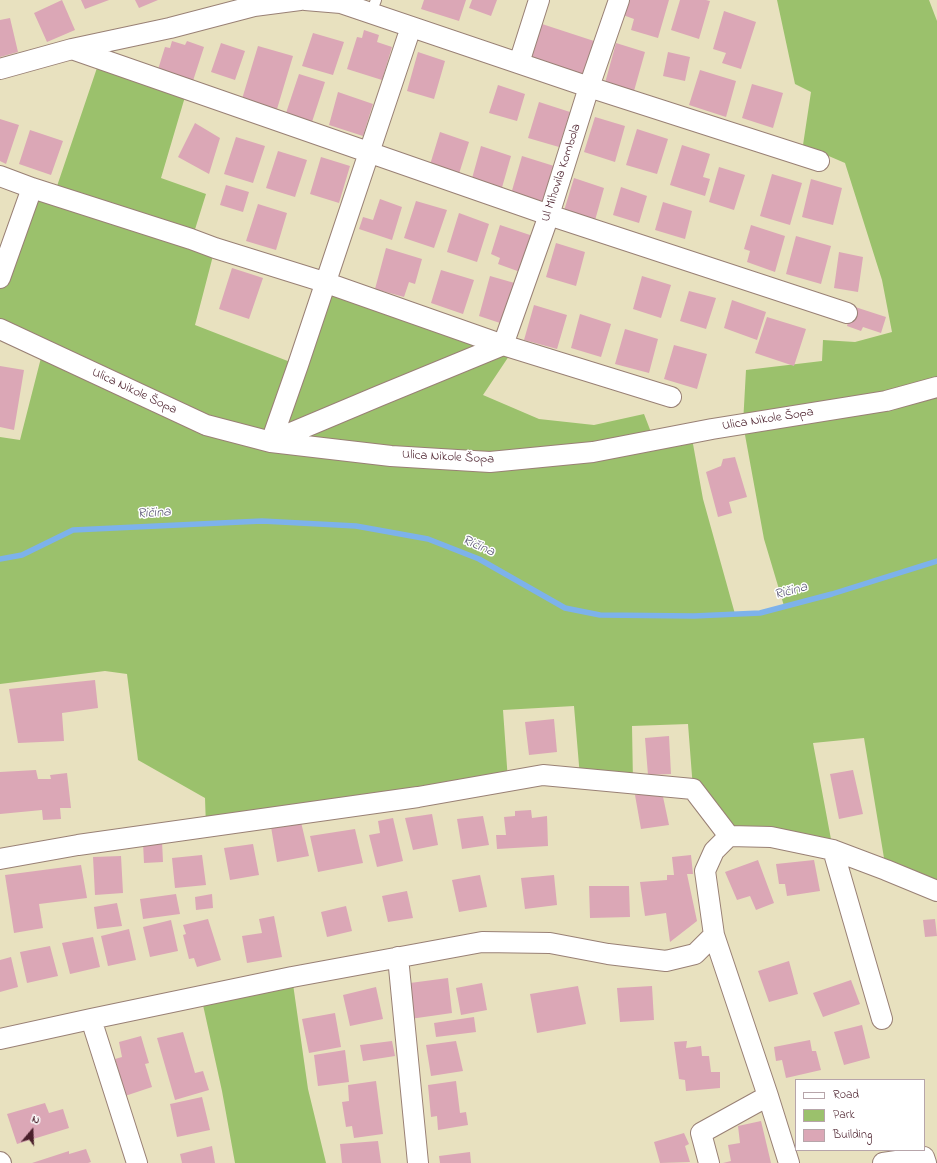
<!DOCTYPE html>
<meta charset="utf-8">
<style>
body{margin:0}
#map{position:relative;width:937px;height:1163px;overflow:hidden;background:#e8e1bf;font-family:"Indie Flower",sans-serif}
canvas{display:block}
.legend{position:absolute;left:795px;top:1079px;width:130px;height:72px;box-sizing:border-box;background:#fff;border:1px solid #b7a5aa;margin:0;padding:5px 7px;list-style:none;font-size:12px;color:#4a1f2b}
.legend li{display:flex;align-items:center;gap:8px;height:20px}
.legend b{width:20px;border:1px solid #b7a5aa}
.north{position:absolute;left:12px;top:1111px;width:40px;height:40px;-webkit-text-stroke:3px #fff;paint-order:stroke;rotate:19deg;font-size:11px;font-weight:700;line-height:16px;text-align:center;color:#4a1f2b}
.north::after{content:'';display:block;margin:auto;width:14px;height:18px;background:#4a1f2b;clip-path:polygon(50% 0,100% 100%,50% 72%,0 100%)}
</style>
<div id="map">
<canvas width="937" height="1163"></canvas>
<ul class="legend">
<li><b style="height:5px;background:#fff"></b>Road</li>
<li><b style="height:11px;background:#9bc16c"></b>Park</li>
<li><b style="height:11px;background:#dba7b6"></b>Building</li>
</ul>
<div class="north">N</div>
</div>
<script>
const ctx = document.querySelector('canvas').getContext('2d');
ctx.lineJoin = 'round';
function fill(path, color) {
  ctx.fillStyle = color;
  ctx.fill(path, 'evenodd');
}
function strokePath(path, color, width, dash) {
  ctx.strokeStyle = color;
  ctx.lineWidth = width;
  ctx.lineCap = dash ? 'butt' : 'round';
  ctx.setLineDash(dash || []);
  ctx.stroke(path);
}
function write(font, color, halo, rows, align = 'center') {
  ctx.font = font + ' "Indie Flower",sans-serif';
  ctx.lineWidth = 3;
  ctx.setLineDash([]);
  ctx.textBaseline = 'middle';
  ctx.strokeStyle = halo;
  ctx.fillStyle = color;
  for (const [text, x, y, turn = 0] of rows) {
    ctx.save();
    ctx.translate(x, y);
    ctx.rotate((+turn || 0) * Math.PI / 180);
    ctx.textAlign = isNaN(turn) ? turn : align;
    if (halo) ctx.strokeText(text, 0, 0);
    ctx.fillText(text, 0, 0);
    ctx.restore();
  }
}
const green = new Path2D(`
 M777,0H929L937,21V891L886,870L864,738L813,743L833,850L729,836L693,789L688,724L632,726L633,783L580,777L574,706L503,710L508,781L206,827L205,798L138,760L127,674L105,671L0,684V437L20,440L43,350L0,329V278L32,188L54,195L100,59L187,90L161,178L206,194L192,239L215,248L195,325L298,365L324,282L511,353L483,395L539,419L594,425L644,414L654,440L691,433L703,499L735,614L760,613L784,606L764,539L743,424L746,370L822,361L823,340L855,342L892,332L882,280L845,163L803,145L811,92L795,84Z
 M292,977L308,1089L326,1163H235L222,1091L201,996Z`);
const stream = new Path2D(`
 M0,559L22,555L73,530L262,521L356,526L428,539L479,559L565,608L600,615L694,616L760,613L832,594L937,561`);
const building = new Path2D(`
 M62,0L75,30L47,42L34,13Z
 M81,0H109L85,9Z
 M135,0H158L139,8Z
 M424,0H466L459,21L421,9Z
 M472,0H497L491,16L469,8Z
 M628,0H669L658,38L631,30L634,19L623,15Z
 M680,0H706L710,1L699,39L671,30Z
 M724,11L756,22L741,69L722,63L726,53L713,49Z
 M10,18L18,52L0,57V20Z
 M542,24L594,41L584,77L531,60Z
 M364,30L379,35L377,42L392,47L382,80L347,69L357,37L362,38Z
 M313,33L344,42L333,75L302,66Z
 M172,41L185,45L187,41L204,47L191,87L156,76L165,47L170,48Z
 M221,43L245,51L235,80L211,72Z
 M616,43L645,52L634,91L605,83Z
 M258,46L293,56L277,109L242,99Z
 M418,52L445,61L434,99L407,91Z
 M668,52L690,57L685,81L663,76Z
 M700,70L736,81L726,117L689,105Z
 M299,74L325,82L311,125L285,116Z
 M752,84L783,93L773,128L742,118Z
 M498,85L525,94L517,121L489,113Z
 M338,92L373,104L363,136L329,125Z
 M539,102L570,112L559,147L528,138Z
 M595,117L625,126L615,162L584,152Z
 M0,119L19,125L6,164L0,161Z
 M195,123L220,138L209,174L178,157Z
 M637,129L668,139L657,174L626,165Z
 M30,130L63,141L51,175L19,164Z
 M440,132L469,142L458,177L429,168Z
 M236,137L265,146L253,183L224,174Z
 M682,145L710,154L703,177L710,179L705,196L670,185Z
 M481,146L511,156L501,191L471,182Z
 M278,151L307,160L295,197L266,188Z
 M522,156L554,166L542,204L511,194Z
 M321,157L350,166L339,203L310,194Z
 M719,167L745,175L734,210L709,202Z
 M772,174L802,183L790,225L760,216Z
 M574,178L604,188L594,224L563,214Z
 M811,179L842,188L833,225L802,217Z
 M226,185L249,192L243,212L220,205Z
 M621,187L647,196L639,223L613,215Z
 M380,199L402,207L392,240L359,229L363,217L373,220Z
 M416,201L447,210L434,248L404,238Z
 M663,202L692,211L685,239L655,230Z
 M258,204L287,213L276,250L246,241Z
 M459,213L489,224L477,262L447,252Z
 M500,225L533,236L523,273L498,264L500,258L491,254Z
 M751,225L785,236L775,272L747,262L750,251L744,249Z
 M796,236L831,246L821,284L786,274Z
 M556,243L585,252L576,286L546,277Z
 M386,248L422,259L415,284L409,282L404,297L375,289Z
 M839,252L863,257L858,292L834,288Z
 M232,268L263,278L249,319L219,309Z
 M441,270L474,280L463,314L431,303Z
 M490,276L518,284L506,325L479,316Z
 M642,276L671,285L661,318L633,309Z
 M689,291L716,298L706,329L680,321Z
 M732,300L766,312L757,340L724,328Z
 M534,305L567,315L557,349L524,340Z
 M852,306L886,317L881,333L863,327L861,331L847,326Z
 M580,314L611,324L601,357L571,348Z
 M767,317L806,329L794,366L755,353Z
 M625,329L658,339L649,373L615,364Z
 M674,345L707,354L697,389L664,379Z
 M0,366L24,370L14,430L0,427Z
 M735,457L747,497L729,502L732,513L718,517L706,472L721,466L723,459Z
 M95,680L98,708L62,713L64,741L18,743L9,689Z
 M554,719L557,752L529,755L525,722Z
 M669,736L671,774L648,775L645,738Z
 M36,770L38,779H51L50,775L67,773L71,808H60L61,819L43,820L42,810L0,814V772Z
 M853,770L863,814L839,819L830,774Z
 M662,792L669,825L641,829L635,795Z
 M531,810L532,818L547,816L548,846L497,849L496,835H506L504,817L515,816V811Z
 M432,814L438,845L413,850L405,818Z
 M483,816L489,845L462,849L457,819Z
 M393,818L403,861L377,867L369,835L380,833L378,821Z
 M301,822L309,856L277,862L271,827Z
 M355,829L363,863L318,872L310,836Z
 M162,841L163,862L144,863L143,843Z
 M253,844L259,875L230,880L224,848Z
 M202,855L206,885L175,888L172,858Z
 M691,855L693,874H687L697,921L670,942L666,913L645,916L640,882L667,880V875H674L672,857Z
 M121,856L123,893L95,895L93,857Z
 M758,860L774,903L756,910L750,896L737,900L725,872Z
 M814,860L820,891L787,896L785,884H779L776,864Z
 M81,865L87,898L39,904L43,928L14,933L5,875Z
 M480,875L487,907L459,912L452,880Z
 M554,875L557,905L525,909L521,878Z
 M589,886H629L630,917L590,918Z
 M407,891L413,918L388,922L382,896Z
 M176,894L180,914L143,919L140,899Z
 M212,894L213,908L196,910L195,897Z
 M117,903L122,926L97,929L94,907Z
 M346,906L352,931L327,937L321,912Z
 M274,916L282,957L247,963L242,936L262,933L259,919Z
 M208,919L221,960L197,967L194,958L189,959L183,935L186,934L183,925Z
 M935,919L937,936L925,937L923,920Z
 M171,920L178,951L150,957L143,927Z
 M129,929L136,960L108,966L101,936Z
 M93,937L100,967L70,974L62,943Z
 M50,946L58,976L27,983L20,952Z
 M11,957L18,987L0,992V960Z
 M789,961L798,994L769,1002L758,971Z
 M448,978L452,1013L410,1019L408,1006L413,1005L410,983Z
 M851,980L860,1004L823,1017L813,993Z
 M482,983L487,1010L461,1015L456,988Z
 M578,986L586,1024L537,1033L530,994Z
 M652,986L654,1020L620,1022L617,988Z
 M376,987L383,1019L350,1026L343,995Z
 M335,1013L341,1047L309,1053L302,1019Z
 M474,1017L476,1032L436,1037L434,1023Z
 M862,1025L870,1058L844,1065L834,1032Z
 M183,1032L195,1073L203,1071L209,1090L175,1100L157,1038Z
 M141,1036L149,1063L145,1064L152,1087L122,1097L115,1074L119,1072L115,1059L122,1057L119,1042Z
 M810,1040L812,1051H816L821,1070L786,1078L782,1060L776,1061L774,1047Z
 M392,1041L395,1056L363,1061L360,1045Z
 M456,1041L463,1071L431,1076L426,1045Z
 M687,1041L686,1048L701,1046L702,1056H709L711,1072H720V1088L686,1091L685,1080L679,1079L674,1042Z
 M345,1050L349,1082L318,1086L314,1055Z
 M376,1081L383,1134L354,1138L352,1126L346,1127L342,1102L349,1101L348,1085Z
 M456,1081L460,1113L466,1112L468,1125L438,1130L437,1116L431,1117L428,1085Z
 M202,1097L210,1130L177,1137L170,1104Z
 M45,1103L49,1113L63,1109L69,1128L17,1144L7,1114Z
 M761,1121L771,1163H723L731,1161L728,1145L740,1143L738,1126Z
 M684,1133L689,1144L685,1146L690,1162L660,1163L654,1142Z
 M378,1141L381,1163H342L340,1144Z
 M212,1146L215,1163H182L180,1154Z
 M86,1149L91,1162L88,1163H32L69,1151V1154Z
 M470,1152L471,1163H440L439,1156Z`);
const lane = new Path2D(`
 M371,13L376,0`);
const street = new Path2D(`
 M305,0L341,3L589,87L819,161
 M72,49L549,215L847,313
 M519,63L539,0
 M0,69L72,49L170,28L254,6L300,0
 M0,176L32,188L191,239L215,248L324,282L503,345L671,397
 M0,278L32,188
 M0,329L206,425L271,442L391,456L490,462L593,452L712,429L886,401L937,387
 M503,345L549,215L589,87L619,0
 M272,441L379,396L503,345
 M271,442L298,365L411,27
 M833,850L882,1019
 M0,859L78,845L418,797L543,775L693,789L729,836
 M398,957L418,1163
 M91,1019L137,1163
 M0,1039L91,1019L292,977L482,942L550,943L608,954L666,961L695,954L714,935L705,871L714,851L729,836L771,837L833,850L886,870L937,891
 M768,1096L789,1163
 M0,1162L1,1163
 M709,1163L701,1133L768,1096L714,935
 M883,1163L924,1157L926,1163`);
const streetNames = [
 ["Ul Mihovila Kombola",562,173,-72],
 ["Ulica Nikole Šopa",134,392,25],
 ["Ulica Nikole Šopa",768,420,-9],
 ["Ulica Nikole Šopa",448,458,3]
];
const waterNames = [
 ["Ričina",154,514,-3],
 ["Ričina",478,547,24],
 ["Ričina",791,592,-15]
];
fill(green, '#9bc16c');
strokePath(stream, '#7db2eb', 5.5);
fill(building, '#dba7b6');
strokePath(lane, '#998075', 12);
strokePath(street, '#998075', 22);
strokePath(lane, '#fff', 10);
strokePath(street, '#fff', 20);
write('13px', '#4a1f2b', '#fff', streetNames);
write('italic 14px', '#5e5a78', '#fff', waterNames);
</script>
